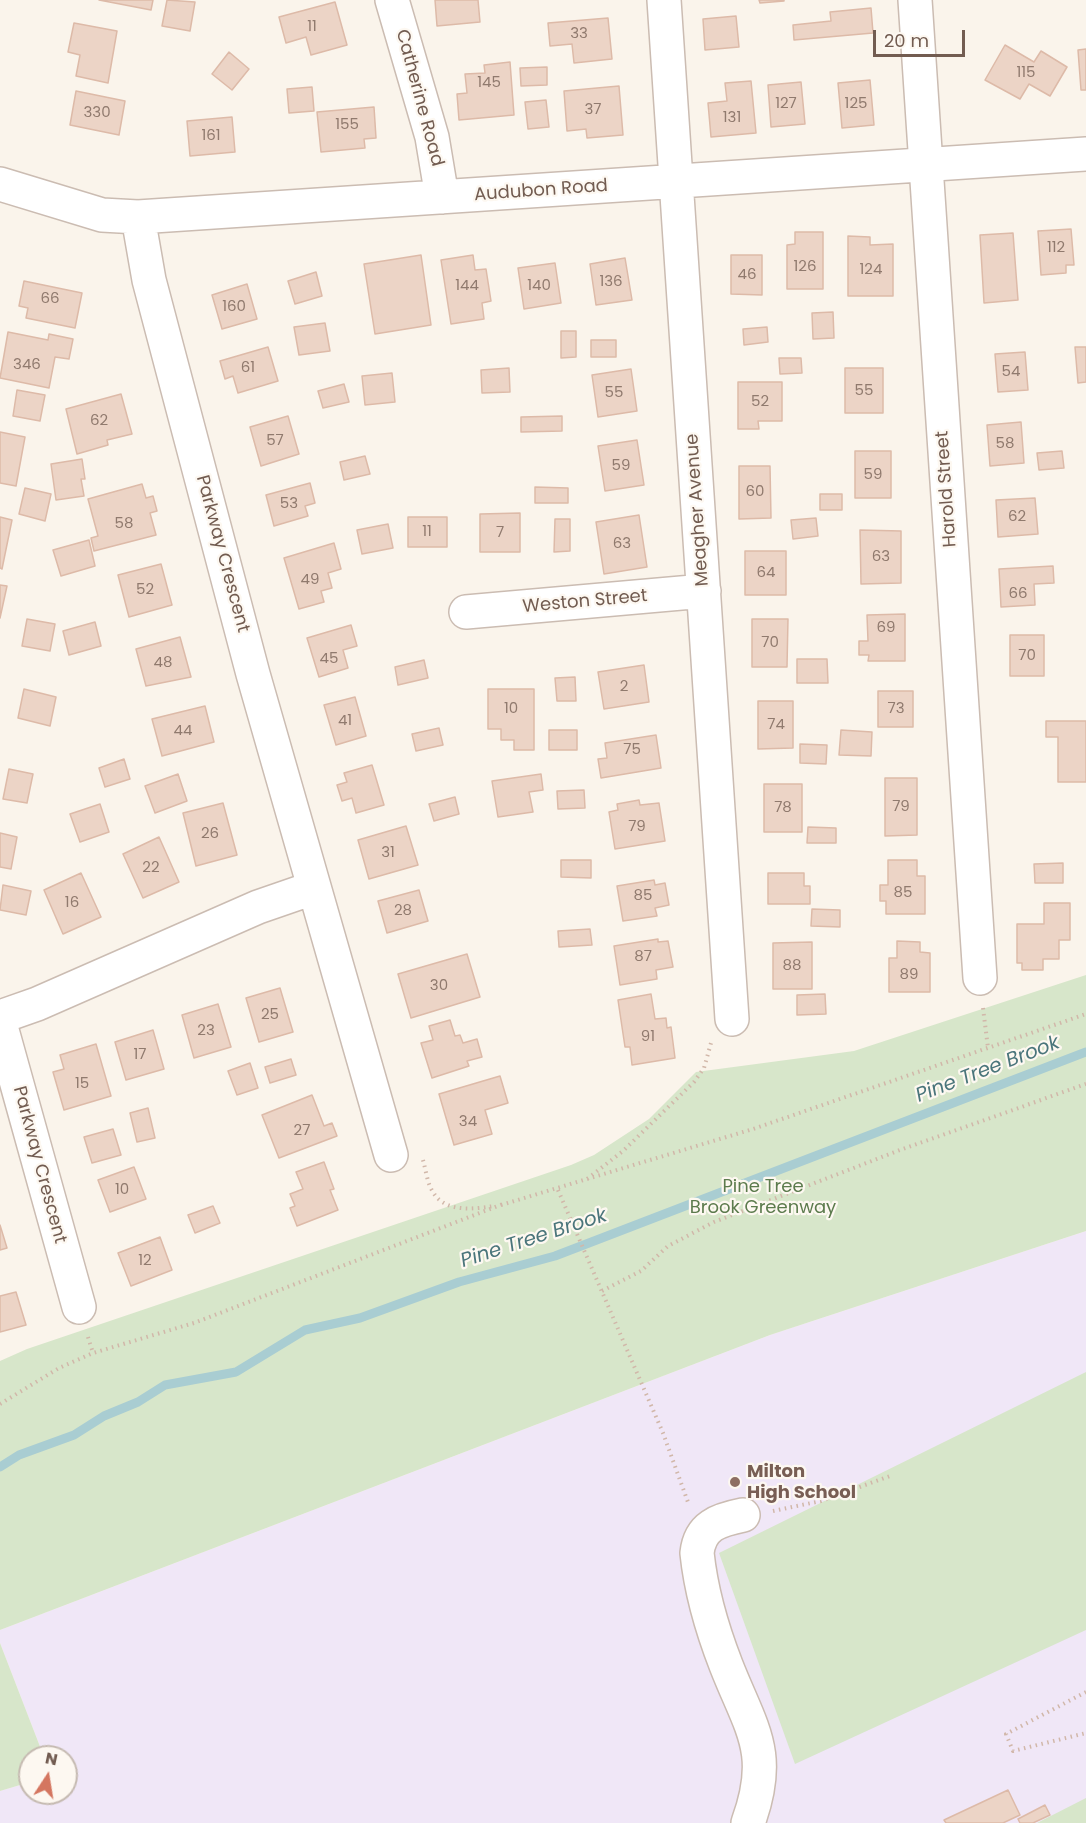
<!DOCTYPE html>
<style>
body{margin:0}
#map{position:relative;width:1086px;height:1823px;overflow:hidden;background:#faf4eb;font-family:Poppins,sans-serif}
canvas{display:block}
.north{position:absolute;left:18px;top:1745px;width:60px;height:60px;box-sizing:border-box;background:#fdf8f1;border:2px solid #c5bab1;border-radius:50%;rotate:12deg;font-size:16px;font-weight:700;line-height:24px;text-align:center;color:#725c51}
.north::after{content:'';display:block;margin:auto;width:21px;height:27px;background:#d47660;clip-path:polygon(50% 0,100% 100%,50% 72%,0 100%)}
.scale{position:absolute;left:873px;top:30px;width:92px;height:27px;box-sizing:border-box;border:3px solid #725c51;border-top:0;padding-left:8px;font-size:18px;line-height:21px;white-space:nowrap;color:#725c51;-webkit-text-stroke:4px #fdf8f1;paint-order:stroke}
</style>
<div id="map">
<canvas width="1086" height="1823"></canvas>
<div class="north">N</div>
<div class="scale">20 m</div>
</div>
<script>
const ctx = document.querySelector('canvas').getContext('2d');
ctx.lineJoin = 'round';
function fill(path, color) {
  ctx.fillStyle = color;
  ctx.fill(path, 'evenodd');
}
function strokePath(path, color, width, dash) {
  ctx.strokeStyle = color;
  ctx.lineWidth = width;
  ctx.lineCap = dash ? 'butt' : 'round';
  ctx.setLineDash(dash || []);
  ctx.stroke(path);
}
function write(font, color, halo, rows, align = 'center') {
  ctx.font = font + ' Poppins,sans-serif';
  ctx.lineWidth = 4.5;
  ctx.setLineDash([]);
  ctx.textBaseline = 'middle';
  ctx.strokeStyle = halo;
  ctx.fillStyle = color;
  for (const [text, x, y, turn = 0] of rows) {
    ctx.save();
    ctx.translate(x, y);
    ctx.rotate((+turn || 0) * Math.PI / 180);
    ctx.textAlign = isNaN(turn) ? turn : align;
    if (halo) ctx.strokeText(text, 0, 0);
    ctx.fillText(text, 0, 0);
    ctx.restore();
  }
}
const education = new Path2D(`
 M1086,1231V1823H0V1791L30,1782V1793H66V1757H44L0,1643V1630L770,1335Z`);
const green = new Path2D(`
 M1086,975V1231L770,1335L0,1630V1361L27,1349L571,1165L594,1155L649,1119L696,1072L854,1051Z
 M1086,1372V1630L795,1764L719,1553Z
 M0,1643L44,1757H30V1782L0,1791Z
 M1086,1798V1823H1037Z`);
const stream = new Path2D(`
 M0,1467L19,1455L74,1435L104,1416L138,1402L165,1385L236,1372L305,1330L360,1318L459,1282L555,1256L1086,1052`);
const building = new Path2D(`
 M99,0H153L151,10Z
 M167,0L195,2L190,31L162,26Z
 M435,0H478L480,22L437,26Z
 M759,0H784V1L760,3Z
 M335,2L347,45L311,55L306,37L286,43L279,17Z
 M871,8L873,33L794,40L793,25L831,21L830,12Z
 M736,16L739,47L705,50L703,19Z
 M608,18L612,59L574,63L572,44L550,46L548,23Z
 M74,23L117,31L108,83L76,76L80,55L68,52Z
 M1005,45L1034,62L1041,51L1067,67L1050,96L1029,84L1020,99L985,80Z
 M1086,49V90H1081L1078,50Z
 M229,52L249,69L232,90L212,74Z
 M510,62L514,115L459,120L457,94L467,93L465,74L485,73L484,65Z
 M547,67V85L521,86L520,68Z
 M870,80L874,125L842,128L838,83Z
 M751,81L756,133L711,137L708,103L727,101L725,83Z
 M801,82L805,124L771,127L768,85Z
 M619,86L623,135L587,138L586,129L567,131L564,91Z
 M312,87L314,111L289,113L287,89Z
 M76,91L125,101L119,135L70,125Z
 M546,100L549,127L528,129L525,102Z
 M374,107L376,138L364,139L365,148L321,152L317,112Z
 M232,117L235,152L190,156L187,121Z
 M1071,229L1074,265H1066V273L1041,275L1038,231Z
 M795,232H823V289H787V245L795,244Z
 M1013,233L1018,300L984,303L980,235Z
 M848,236L870,237V245L893,244V296H848Z
 M421,255L431,325L375,334L364,264Z
 M473,255L475,270L486,269L491,301L482,303L484,319L451,324L441,260Z
 M731,255H762V295L731,294Z
 M625,258L632,300L596,305L590,264Z
 M555,263L561,303L524,309L518,268Z
 M316,272L322,296L295,304L288,281Z
 M24,281L82,293L75,328L26,318L28,308L19,306Z
 M247,284L257,319L222,329L212,295Z
 M833,312L834,338L813,339L812,313Z
 M325,323L330,351L299,355L294,327Z
 M767,327L768,342L744,345L743,329Z
 M561,331H576V357L561,358Z
 M8,332L48,340L49,334L73,339L69,359L55,357L49,388L0,378Z
 M591,340H616V357H591Z
 M268,347L278,381L238,393L233,376L225,379L220,361Z
 M1075,347H1086V382L1078,383Z
 M1025,352L1028,390L998,392L995,354Z
 M779,358H801L802,373L780,374Z
 M509,368L510,392L482,393L481,370Z
 M845,368H883V413H845Z
 M631,369L637,411L598,417L592,375Z
 M392,373L395,402L365,405L362,376Z
 M738,382H782V421H758L759,429H738Z
 M344,384L349,402L323,408L318,391Z
 M17,390L45,395L40,421L13,416Z
 M121,394L132,434L107,440L108,445L77,454L66,409Z
 M288,416L299,454L261,466L250,427Z
 M562,416V431L521,432V417Z
 M1021,422L1024,463L990,466L987,425Z
 M0,432L25,437L16,486L0,483Z
 M637,440L644,485L605,491L598,446Z
 M855,451H891V498H855Z
 M1062,451L1064,468L1039,470L1037,453Z
 M365,456L370,474L344,480L340,462Z
 M82,459L85,479H81L84,496L56,500L51,464Z
 M739,466H770L771,518L739,519Z
 M310,483L315,503L305,506L308,516L274,526L266,495Z
 M142,484L146,498L153,496L157,511L150,513L156,535L94,551L91,538L98,536L88,499Z
 M535,487L568,488V503H535Z
 M25,488L51,494L45,521L19,514Z
 M820,494H842V510H820Z
 M1035,498L1038,534L998,537L996,500Z
 M520,513V552H480V514Z
 M639,515L647,567L604,574L596,522Z
 M0,517L12,520L2,569L0,568Z
 M408,517H447V547H408Z
 M816,518L818,536L793,539L791,520Z
 M555,519H570V551L554,552Z
 M388,524L393,548L362,554L357,530Z
 M860,530L901,531V583L861,584Z
 M89,540L95,566L61,576L53,550Z
 M334,543L341,569L328,573L332,588L321,591L324,602L299,609L284,558Z
 M745,551H786V595H745Z
 M161,564L172,605L129,617L118,575Z
 M1053,566L1054,583L1034,584L1035,605L1001,607L999,569Z
 M0,585L7,586L0,618Z
 M905,614V661H868L869,655H859V641H868L867,615Z
 M27,619L55,624L50,651L22,646Z
 M752,619H788L787,667H752Z
 M95,622L101,646L69,655L63,631Z
 M351,625L357,646L343,650L348,668L319,677L307,638Z
 M1010,635H1044V676H1010Z
 M180,637L191,677L146,686L136,649Z
 M797,659H827L828,683H797Z
 M424,660L428,678L398,685L395,667Z
 M644,665L649,702L604,709L598,672Z
 M575,677L576,701H557L555,678Z
 M24,689L56,697L50,726L18,718Z
 M488,689H534V750H514V740H501V729H488Z
 M878,691H913V727H878Z
 M355,697L366,736L336,745L324,705Z
 M758,701H793V748L758,749Z
 M205,706L214,742L162,756L152,719Z
 M1046,721H1086V782H1058V737H1046Z
 M439,728L443,745L416,751L412,734Z
 M549,730H577V750H549Z
 M841,730L872,732L871,756L839,755Z
 M656,735L661,768L601,778L598,759L607,758L605,743Z
 M800,744L827,745L826,764L800,763Z
 M124,759L130,779L105,787L99,768Z
 M372,765L384,805L356,813L352,798L342,801L337,785L347,782L344,773Z
 M9,769L33,774L27,803L3,799Z
 M178,774L187,801L155,813L145,786Z
 M541,774L543,790L529,792L533,812L498,817L492,781Z
 M885,778H917V835L885,836Z
 M764,784H802V832H764Z
 M584,790L585,808L558,809L557,791Z
 M455,797L459,814L434,821L429,804Z
 M639,800L640,805L659,803L665,841L615,849L609,812L618,810L617,804Z
 M223,803L237,855L196,866L183,813Z
 M100,804L109,832L80,842L70,814Z
 M406,826L418,865L369,879L358,840Z
 M808,827L836,828V843H807Z
 M0,833L17,837L11,869L0,867Z
 M159,837L179,882L143,898L123,854Z
 M561,860H591V878L561,877Z
 M888,860H917V876H925V914H886V901H880V885H888Z
 M1063,863V883H1035L1034,864Z
 M81,873L101,917L63,934L44,890Z
 M768,873H804V886H810V904H768Z
 M654,880L655,885L665,883L669,905L655,908L657,916L623,921L617,886Z
 M3,885L31,891L26,915L0,910Z
 M419,890L428,921L387,933L378,901Z
 M1044,903H1070V940H1059V959H1043V970H1022V963H1017V924H1044Z
 M812,909L840,910V927L811,926Z
 M590,929L592,945L559,947L558,931Z
 M658,939V942L668,941L673,967L656,970L657,979L620,985L614,946Z
 M897,941L920,942V952L930,953V992H889V958H897Z
 M812,942V989H773V943Z
 M467,954L480,997L411,1018L398,974Z
 M280,988L293,1032L259,1042L246,998Z
 M651,994L655,1019L666,1018L667,1028L671,1027L675,1058L632,1065L630,1047H625L618,1000Z
 M825,994L826,1014L797,1015V995Z
 M218,1004L231,1047L194,1058L182,1015Z
 M450,1020L455,1036L460,1035L463,1043L477,1039L482,1057L467,1061L469,1066L432,1078L421,1043L433,1040L429,1026Z
 M153,1030L164,1069L126,1080L115,1042Z
 M96,1044L111,1096L64,1110L53,1072L64,1069L60,1055Z
 M291,1059L296,1075L270,1083L265,1067Z
 M250,1063L258,1088L237,1095L228,1071Z
 M500,1076L508,1103L485,1110L492,1134L454,1145L439,1094Z
 M312,1095L324,1126L332,1123L337,1136L279,1158L262,1115Z
 M148,1108L155,1138L137,1142L130,1113Z
 M113,1129L121,1155L92,1163L84,1137Z
 M324,1162L334,1189L330,1190L338,1210L297,1226L290,1208L295,1206L290,1194L303,1189L296,1172Z
 M134,1167L146,1199L110,1212L98,1180Z
 M213,1206L220,1223L195,1233L188,1215Z
 M0,1225L7,1248L0,1250Z
 M160,1237L172,1270L131,1286L118,1253Z
 M16,1292L26,1325L0,1332V1296Z
 M1008,1790L1020,1815L1003,1823H946L944,1820Z
 M1045,1805L1050,1815L1033,1823H1020L1018,1819Z`);
const path = new Path2D(`
 M983,1008L988,1048
 M423,1160C426,1170 427,1183 433,1192C445,1213 474,1209 494,1206
 M587,1179L753,1129L1086,1014
 M558,1190L663,1433L689,1505
 M501,1205L587,1179L623,1151L694,1082L704,1068L711,1043
 M602,1291L641,1271L668,1246L714,1222L900,1150L1086,1084
 M88,1337L93,1353
 M0,1404L59,1368L93,1353L194,1323L503,1204
 M773,1511L821,1501L890,1476
 M1086,1692L1006,1734L1013,1751L1086,1733`);
const minor = new Path2D(`
 M392,0L432,137L442,197
 M664,0L732,1019
 M915,0L980,978
 M0,184L102,215L138,217L1086,154
 M138,217L149,280L253,674L391,1155
 M466,612L704,591
 M0,1017L37,1004L258,907L313,888
 M0,1023L79,1307
 M743,1515C718,1520 700,1526 697,1553C701,1591 712,1629 726,1665C751,1729 774,1752 748,1823`);
const markers = [
 [735,1482,6,"#8d6e63"]
];
const numberNames = [
 ["11",312,27],
 ["33",579,34],
 ["115",1026,73],
 ["145",489,83],
 ["127",786,104],
 ["125",856,104],
 ["37",593,110],
 ["330",97,113],
 ["131",732,118],
 ["155",347,125],
 ["161",211,136],
 ["112",1056,248],
 ["126",805,267],
 ["124",871,270],
 ["46",747,275],
 ["136",611,282],
 ["144",467,286],
 ["140",539,286],
 ["66",50,299],
 ["160",234,307],
 ["346",27,365],
 ["61",248,368],
 ["54",1011,372],
 ["55",864,391],
 ["55",614,393],
 ["52",760,402],
 ["62",99,421],
 ["57",275,441],
 ["58",1005,444],
 ["59",621,466],
 ["59",873,475],
 ["60",755,492],
 ["53",289,504],
 ["62",1017,517],
 ["58",124,524],
 ["11",427,532],
 ["7",500,533],
 ["63",622,544],
 ["63",881,557],
 ["64",766,573],
 ["49",310,580],
 ["52",145,590],
 ["66",1018,594],
 ["69",886,628],
 ["70",770,643],
 ["70",1027,656],
 ["45",329,659],
 ["48",163,663],
 ["2",624,687],
 ["10",511,709],
 ["73",896,709],
 ["41",345,721],
 ["74",776,725],
 ["44",183,731],
 ["75",632,750],
 ["79",901,807],
 ["78",783,808],
 ["79",637,827],
 ["26",210,834],
 ["31",388,853],
 ["22",151,868],
 ["85",903,893],
 ["85",643,896],
 ["16",72,903],
 ["28",403,911],
 ["87",643,957],
 ["88",792,966],
 ["89",909,975],
 ["30",439,986],
 ["25",270,1015],
 ["23",206,1031],
 ["91",648,1037],
 ["17",140,1055],
 ["15",82,1084],
 ["34",468,1122],
 ["27",302,1131],
 ["10",122,1190],
 ["12",145,1261]
];
const streetNames = [
 ["Catherine Road",419,98,75],
 ["Audubon Road",541,191,-4],
 ["Harold Street",947,489,-94],
 ["Meagher Avenue",698,510,-94],
 ["Parkway Crescent",222,554,75],
 ["Weston Street",585,602,-5],
 ["Parkway Crescent",39,1165,75]
];
const parkNames = [
 ["Pine Tree",763,1187],
 ["Brook Greenway",763,1208]
];
const educationNames = [
 ["Milton",747,1472],
 ["High School",747,1493]
];
const waterNames = [
 ["Pine Tree Brook",988,1070,-21],
 ["Pine Tree Brook",534,1239,-18]
];
fill(education, '#f0e7f7');
fill(green, '#d7e6ca');
strokePath(stream, '#a9cdd2', 9);
fill(building, '#ecd4c6');
strokePath(building, '#ddbaa8', 1.5);
strokePath(minor, '#cbbcb2', 36);
strokePath(path, '#d1b7a9', 4, [1.5, 4.5]);
strokePath(minor, '#fff', 33);
for (const [x, y, r, color] of markers) {
  const dot = new Path2D();
  dot.arc(x, y, r, 0, 2 * Math.PI);
  ctx.fillStyle = color;
  ctx.fill(dot);
  strokePath(dot, '#fdf8f1', 2);
}
write('15px', '#907a6e', null, numberNames);
write('18px', '#725c51', '#fdf8f1', streetNames);
write('18px', '#5c7b4d', '#fdf8f1', parkNames);
write('bold 18px', '#785e54', '#fdf8f1', educationNames, 'left');
write('italic 20px', '#4a757b', '#fdf8f1', waterNames);
</script>
